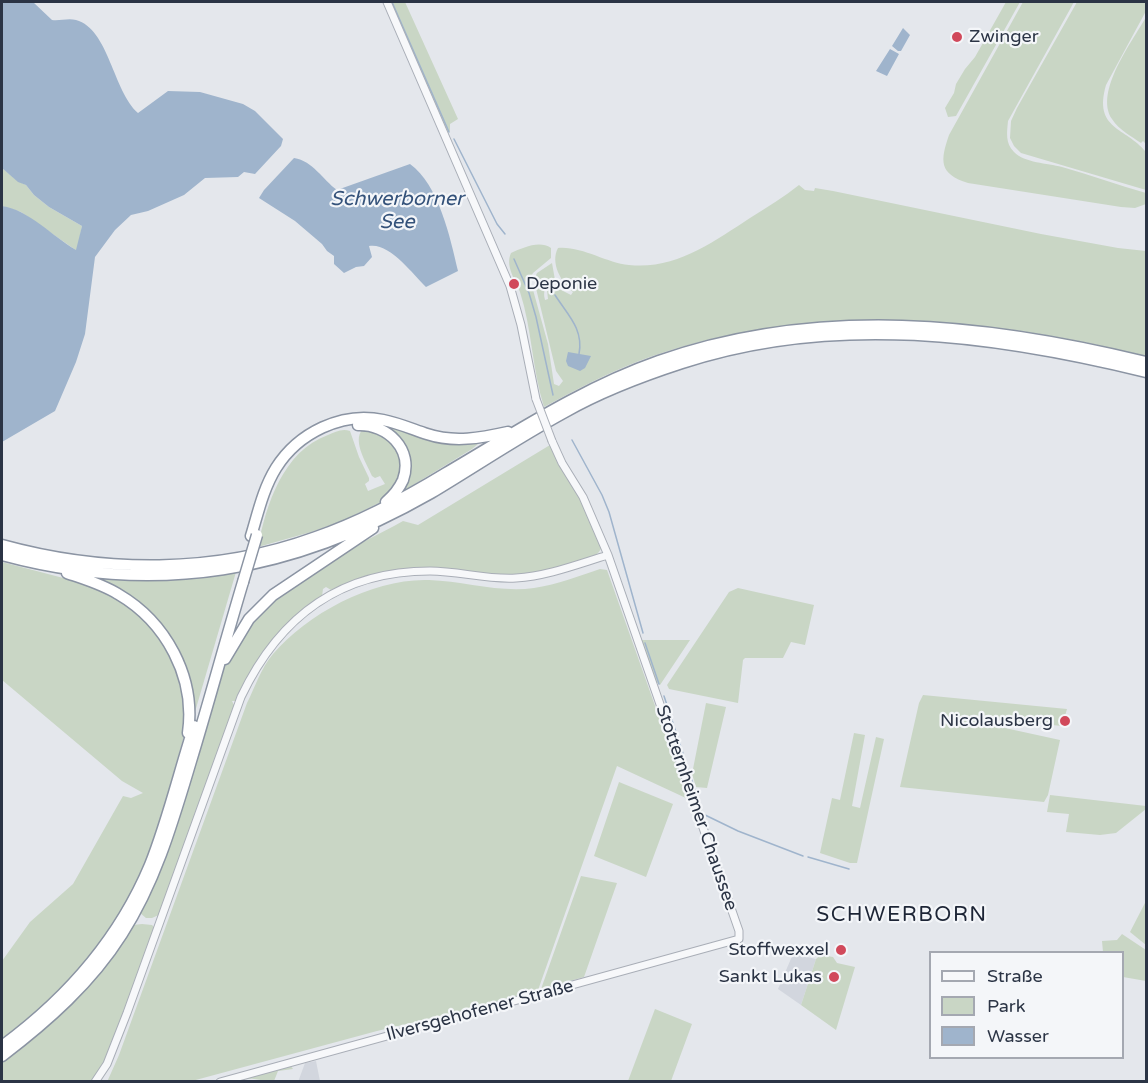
<!DOCTYPE html>
<meta charset="utf-8">
<style>
body{margin:0}
#map{position:relative;width:1148px;height:1083px;overflow:hidden;background:#e4e7ec;font-family:"Varela Round",sans-serif}
canvas{display:block}
.frame{position:absolute;inset:0;border:3px solid #2b3445;pointer-events:none}
.legend{position:absolute;left:929px;top:951px;width:195px;height:108px;box-sizing:border-box;background:#f4f6f9;border:2px solid #a4a8b1;margin:0;padding:8px 10px;list-style:none;font-size:18px;color:#2b3445}
.legend li{display:flex;align-items:center;gap:12px;height:30px}
.legend b{width:30px;border:2px solid #a4a8b1}
</style>
<div id="map">
<canvas width="1148" height="1083"></canvas>
<div class="frame"></div>
<ul class="legend">
<li><b style="height:8px;background:#f7f8fa"></b>Straße</li>
<li><b style="height:16px;background:#c9d6c5"></b>Park</li>
<li><b style="height:16px;background:#9fb4cc"></b>Wasser</li>
</ul>
</div>
<script>
const ctx = document.querySelector('canvas').getContext('2d');
ctx.lineJoin = 'round';
function fill(path, color) {
  ctx.fillStyle = color;
  ctx.fill(path, 'evenodd');
}
function strokePath(path, color, width, dash) {
  ctx.strokeStyle = color;
  ctx.lineWidth = width;
  ctx.lineCap = dash ? 'butt' : 'round';
  ctx.setLineDash(dash || []);
  ctx.stroke(path);
}
function write(font, color, halo, rows, align = 'center') {
  ctx.font = font + ' "Varela Round",sans-serif';
  ctx.lineWidth = 4.5;
  ctx.setLineDash([]);
  ctx.textBaseline = 'middle';
  ctx.strokeStyle = halo;
  ctx.fillStyle = color;
  for (const [text, x, y, turn = 0] of rows) {
    ctx.save();
    ctx.translate(x, y);
    ctx.rotate((+turn || 0) * Math.PI / 180);
    ctx.textAlign = isNaN(turn) ? turn : align;
    if (halo) ctx.strokeText(text, 0, 0);
    ctx.fillText(text, 0, 0);
    ctx.restore();
  }
}
const built = new Path2D(`
 M793,954L816,959L801,1005L778,989Z
 M316,1061L320,1081L298,1082L305,1063Z`);
const green = new Path2D(`
 M391,2H405L458,119L450,124V131L448,133Z
 M1006,2H1020L956,116L948,117L945,108L954,93L956,84L965,69L975,57Z
 M1023,2H1074L1008,121C1007,132 1005,143 1014,152C1025,163 1047,163 1062,167C1090,175 1118,185 1146,193V204L1135,208L1121,207L968,183C939,174 940,161 949,135Z
 M1077,2H1146V11L1106,85C1093,130 1126,127 1146,152V190L1021,153L1014,146L1010,138L1011,121L1017,108Z
 M1146,17V144L1143,141L1141,143C1131,136 1119,130 1112,119C1094,92 1132,42 1146,17Z
 M2,168L18,181L26,185L34,195L49,207L82,226L77,251L21,212L2,206Z
 M799,185L805,190L814,191L815,188L833,191L1041,234L1118,248L1146,251V356C981,315 801,300 639,361C606,374 575,390 544,407C532,369 532,329 520,292C515,279 505,266 511,253C523,248 539,240 551,248V258L533,273L530,279L548,344L554,384L559,386L563,381L556,371L534,280L537,273L552,263L555,280C547,286 542,289 545,300L548,299L547,290L555,287L571,295L573,292C561,282 550,263 558,248C582,246 606,263 629,265C676,270 713,242 750,218C767,207 784,197 799,185Z
 M387,426L445,444H478L472,449L405,490L400,439Z
 M365,427L385,433L402,460L400,479L383,501L342,521L311,532L258,547C266,505 283,451 328,435C335,432 342,428 350,431L359,457L369,478V481L365,484L368,491L385,484L380,476L375,478L372,476C366,462 350,438 365,427Z
 M550,445L575,488L602,546C599,556 590,558 581,561C516,585 475,569 411,569C384,569 356,579 331,590L326,587L323,589L322,596C278,627 258,653 237,701H232L235,707L161,914L152,918H146L140,913L223,670C234,646 250,621 269,602C307,567 358,546 403,521L418,525Z
 M2,562L94,586L139,613L170,652L184,692L186,729L149,859L115,925L69,984L2,1042V961L30,922L73,884L123,796L131,798L143,793L122,781L2,680Z
 M600,569L607,570L688,799L617,766L537,993L377,1031L192,1081L107,1082L119,1055L247,703C255,687 261,668 273,654C308,613 374,578 429,580C464,581 499,593 534,588C556,585 579,576 600,569Z
 M236,572L192,722L182,665L184,662L180,658L165,632L90,577C140,581 187,580 236,572Z
 M738,588L814,605L805,645L791,642L783,658H745L743,660L738,703L669,689L667,685L729,592Z
 M641,640H690L660,685L656,682Z
 M923,695L1067,709L1062,726L983,718L1005,728L1060,740L1048,795L1044,802L900,787L919,703Z
 M706,703L726,707L707,788L696,787L692,774Z
 M854,733L865,735L852,806L860,808L876,737L884,739L857,863H850L820,853L832,798L840,800Z
 M619,782L673,804L646,877L594,856Z
 M1050,795L1146,806V809L1116,833L1100,835L1066,832L1069,814L1047,812Z
 M581,876L617,883L584,977L541,989Z
 M1146,901V945L1130,932Z
 M142,924L152,925L155,928L110,1051L92,1081L2,1082V1058L133,925Z
 M1122,934L1146,950V981L1123,977L1122,952H1103L1102,941L1117,940Z
 M821,955L833,957L837,963L855,967L836,1030L801,1005L816,959Z
 M655,1009L692,1024L671,1081H628Z
 M290,1065L293,1069L278,1071L274,1081C267,1081 261,1080 254,1079C247,1078 238,1081 229,1082Z`);
const water = new Path2D(`
 M2,2H33L52,20C60,21 68,18 76,20C109,29 113,91 138,113L168,91L200,92L243,104L255,111L283,139L281,146L255,174L244,172L238,177L205,178L184,195L148,211L131,215L115,230L95,257L85,334L76,362L55,411L2,442V206C29,210 52,236 76,250L82,226L49,207L34,195L26,185L18,182L2,168Z
 M903,28L910,35L901,51H898L892,46Z
 M890,49L899,54L887,76L876,71Z
 M294,158C313,161 323,180 337,190L410,164C439,185 450,237 458,271L426,287C413,274 389,242 369,246L372,257L364,266L356,267L344,273L334,264V256L327,251L322,244L295,221L259,198L264,190Z
 M568,352L591,356L585,368L580,371L568,366L566,361Z`);
const stream = new Path2D(`
 M392,2L449,132
 M454,139L497,224L505,234
 M514,259L529,293L536,317L553,395
 M555,295C567,314 584,329 579,354
 M572,440L602,495L609,512L643,633
 M645,643L659,684
 M664,696L700,805
 M703,814L738,831L803,856
 M808,857L849,869`);
const minor = new Path2D(`
 M387,2L510,286L521,325L536,399
 M95,1082L107,1064L127,1013L241,697C279,617 339,571 430,571C459,571 487,580 516,578C548,576 578,564 608,555
 M220,1082L739,939V931L608,555L583,497L562,463L552,441`);
const highway = new Path2D(`
 M358,425C387,424 414,449 403,480C399,489 393,496 386,502
 M251,536C258,513 263,489 276,468C298,433 342,411 383,420C398,423 412,429 427,434C454,443 481,438 508,432
 M2,545C104,573 215,574 316,537C362,521 405,498 446,473C516,432 582,388 659,361C818,305 986,323 1146,362
 M2,555C157,597 293,572 431,493C476,466 519,437 565,412C602,391 642,376 682,363C834,313 995,335 1146,372
 M67,573C84,579 102,584 118,594C166,622 196,677 188,733
 M225,659L249,619L273,595L373,528
 M2,1046C66,999 119,939 150,865C168,820 179,772 194,726
 M2,1056C48,1021 91,983 122,934C156,881 173,821 191,761C209,702 225,642 243,582`);
const minorBridge = new Path2D(`
 M536,399L552,441`);
const highwayBridge = new Path2D(`
 M243,582L257,535`);
const markers = [
 [957,37,6,"#d1495b"],
 [514,284,6,"#d1495b"],
 [1065,721,6,"#d1495b"],
 [841,950,6,"#d1495b"],
 [834,977,6,"#d1495b"]
];
const poiNames = [
 ["Zwinger",969,37,"left"],
 ["Deponie",526,284,"left"],
 ["Nicolausberg",1053,721],
 ["Stoffwexxel",829,950],
 ["Sankt Lukas",822,977]
];
const streetNames = [
 ["Stotternheimer Chaussee",696,808,71],
 ["Ilversgehofener Straße",480,1011,-15]
];
const waterNames = [
 ["Schwerborner",397,200],
 ["See",397,223]
];
const quarterNames = [
 ["SCHWERBORN",902,915]
];
fill(built, '#d2d6de');
fill(green, '#c9d6c5');
fill(water, '#9fb4cc');
strokePath(stream, '#9fb4cc', 1.5);
strokePath(minor, '#a9aeb7', 9);
strokePath(highway, '#8b94a3', 13);
strokePath(minor, '#f7f8fa', 7);
strokePath(highway, '#fff', 10);
strokePath(minorBridge, '#a9aeb7', 9, []);
strokePath(highwayBridge, '#8b94a3', 13, []);
strokePath(minorBridge, '#f7f8fa', 7);
strokePath(highwayBridge, '#fff', 10);
for (const [x, y, r, color] of markers) {
  const dot = new Path2D();
  dot.arc(x, y, r, 0, 2 * Math.PI);
  ctx.fillStyle = color;
  ctx.fill(dot);
  strokePath(dot, '#f4f6f9', 2);
}
write('18px', '#2b3445', '#f4f6f9', poiNames, 'right');
write('18px', '#2b3445', '#f4f6f9', streetNames);
write('italic 20px', '#34527a', '#f4f6f9', waterNames);
ctx.letterSpacing = '1.5px';
write('21px', '#1d2536', '#f4f6f9', quarterNames);
ctx.letterSpacing = '0px';
</script>
